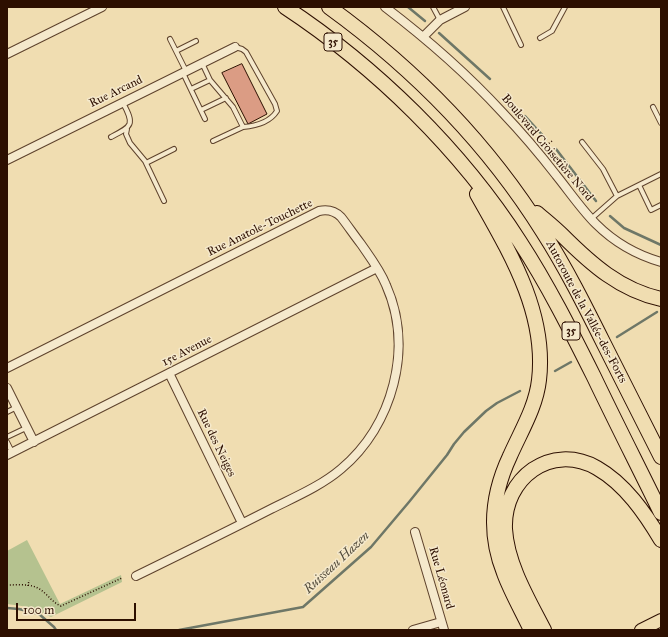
<!DOCTYPE html>
<meta charset="utf-8">
<style>
body{margin:0}
#map{position:relative;width:668px;height:637px;overflow:hidden;background:#f0ddb1;font-family:"IM FELL Great Primer",serif}
canvas{display:block}
.frame{position:absolute;inset:0;border:8px solid #2d0f00;pointer-events:none}
.scale{position:absolute;left:16px;top:603px;width:120px;height:18px;box-sizing:border-box;border:2px solid #2d0f00;border-top:0;padding-left:5px;font-size:12px;line-height:14px;white-space:nowrap;color:#2d0f00;-webkit-text-stroke:3px #f5e9cc;paint-order:stroke}
</style>
<div id="map">
<canvas width="668" height="637"></canvas>
<div class="frame"></div>
<div class="scale">100 m</div>
</div>
<script>
const ctx = document.querySelector('canvas').getContext('2d');
ctx.lineJoin = 'round';
function fill(path, color) {
  ctx.fillStyle = color;
  ctx.fill(path, 'evenodd');
}
function strokePath(path, color, width, dash) {
  ctx.strokeStyle = color;
  ctx.lineWidth = width;
  ctx.lineCap = dash ? 'butt' : 'round';
  ctx.setLineDash(dash || []);
  ctx.stroke(path);
}
function write(font, color, halo, rows, align = 'center') {
  ctx.font = font + ' "IM FELL Great Primer",serif';
  ctx.lineWidth = 3;
  ctx.setLineDash([]);
  ctx.textBaseline = 'middle';
  ctx.strokeStyle = halo;
  ctx.fillStyle = color;
  for (const [text, x, y, turn = 0] of rows) {
    ctx.save();
    ctx.translate(x, y);
    ctx.rotate((+turn || 0) * Math.PI / 180);
    ctx.textAlign = isNaN(turn) ? turn : align;
    if (halo) ctx.strokeText(text, 0, 0);
    ctx.fillText(text, 0, 0);
    ctx.restore();
  }
}
const green = new Path2D(`
 M27,540L60,604L121,575L122,582L51,617L29,607L7,604V551Z`);
const stream = new Path2D(`
 M408,7L425,21
 M439,33L490,79
 M525,116L546,139
 M556,149L596,201
 M610,216L624,228L661,245
 M617,337L657,312
 M555,371L571,362
 M7,608L19,609L39,614L54,627L56,630
 M179,630L303,607L371,547L409,502L447,455L454,444L464,432L486,411L497,403L520,391`);
const building = new Path2D(`
 M242,64L267,114L248,124L222,73Z`);
const path = new Path2D(`
 M544,147L552,141
 M7,585C18,585 32,583 41,590C48,595 53,603 61,606L122,578
 M28,586L29,580`);
const lane = new Path2D(`
 M433,7L440,20
 M503,7L521,45
 M540,38L552,31L565,7
 M170,39L186,71
 M176,51L196,41
 M183,73L205,119
 M210,80L233,107L243,127C256,126 270,122 277,111L275,104L246,52L242,49L235,47
 M191,89L210,80L202,63
 M653,107L661,123
 M201,110L226,98
 M127,129L126,134L130,143L145,161L164,201
 M111,137C132,126 135,125 123,103
 M213,141L243,127
 M582,142L603,169L617,196L591,219
 M146,163L174,149
 M639,185L651,210L661,205
 M617,196L661,174
 M7,412L17,407
 M7,437L26,428
 M7,442L12,452`);
const street = new Path2D(`
 M385,7C427,39 467,74 502,112C521,132 539,153 556,175C569,191 581,209 596,224C614,242 637,255 661,262
 M423,37L440,20L465,7
 M7,54L102,7
 M7,160L235,47
 M7,368L11,366L319,211C328,209 335,211 341,217C348,226 354,235 361,244C370,257 380,270 386,285C414,348 393,425 341,469C321,486 295,497 271,509C226,532 181,554 136,576
 M169,373L242,523
 M7,388L34,442
 M7,455L367,273L377,268
 M415,532L444,630
 M413,630L441,622`);
const primary = new Path2D(`
 M641,630L661,620`);
const highway = new Path2D(`
 M285,7C376,67 461,150 520,242C548,285 571,331 594,377C616,423 639,468 661,513
 M329,7C413,68 488,144 543,232C566,268 585,306 604,344C623,382 642,419 661,457
 M477,194C509,251 547,312 539,380C536,407 521,431 510,456C492,494 488,533 504,573C511,592 522,611 531,630
 M537,213C545,220 554,227 562,235C591,264 620,290 661,299
 M544,630C528,599 507,564 505,529C503,478 551,442 597,468C625,484 645,513 661,540`);
const shields = [
 [333,42,18],
 [571,331,18]
];
const shieldNames = [
 ["35",333,42],
 ["35",571,331]
];
const streetNames = [
 ["Rue Arcand",116,92,-26],
 ["Boulevard Croisetière Nord",547,148,50],
 ["Rue Anatole-Touchette",260,228,-26],
 ["Autoroute de la Vallée-des-Forts",586,312,62],
 ["15e Avenue",187,351,-27],
 ["Rue des Neiges",216,443,64],
 ["Rue Léonard",441,578,74]
];
const waterNames = [
 ["Ruisseau Hazen",337,563,-43]
];
fill(green, '#b5c28f');
strokePath(stream, '#6e7767', 2.5);
fill(building, '#db9c84');
strokePath(building, '#2d0f00', 1);
strokePath(lane, '#5e422c', 6);
strokePath(street, '#5e422c', 10);
strokePath(primary, '#2d0f00', 14);
strokePath(highway, '#2d0f00', 16);
strokePath(path, '#2d0f00', 1.5, [1, 2]);
strokePath(lane, '#f5e9cc', 4);
strokePath(street, '#f5e9cc', 8);
strokePath(primary, '#f0ddb1', 12);
strokePath(highway, '#f0ddb1', 14);
for (const [x, y, w] of shields) {
  const box = new Path2D();
  box.roundRect(x - w / 2, y - 9, w, 18, 3);
  ctx.fillStyle = '#f5e9cc';
  ctx.fill(box);
  strokePath(box, '#2d0f00', 1);
}
write('bold 11px', '#2d0f00', null, shieldNames);
write('12px', '#2d0f00', '#f5e9cc', streetNames);
write('italic 13px', '#534c3c', '#f5e9cc', waterNames);
</script>
